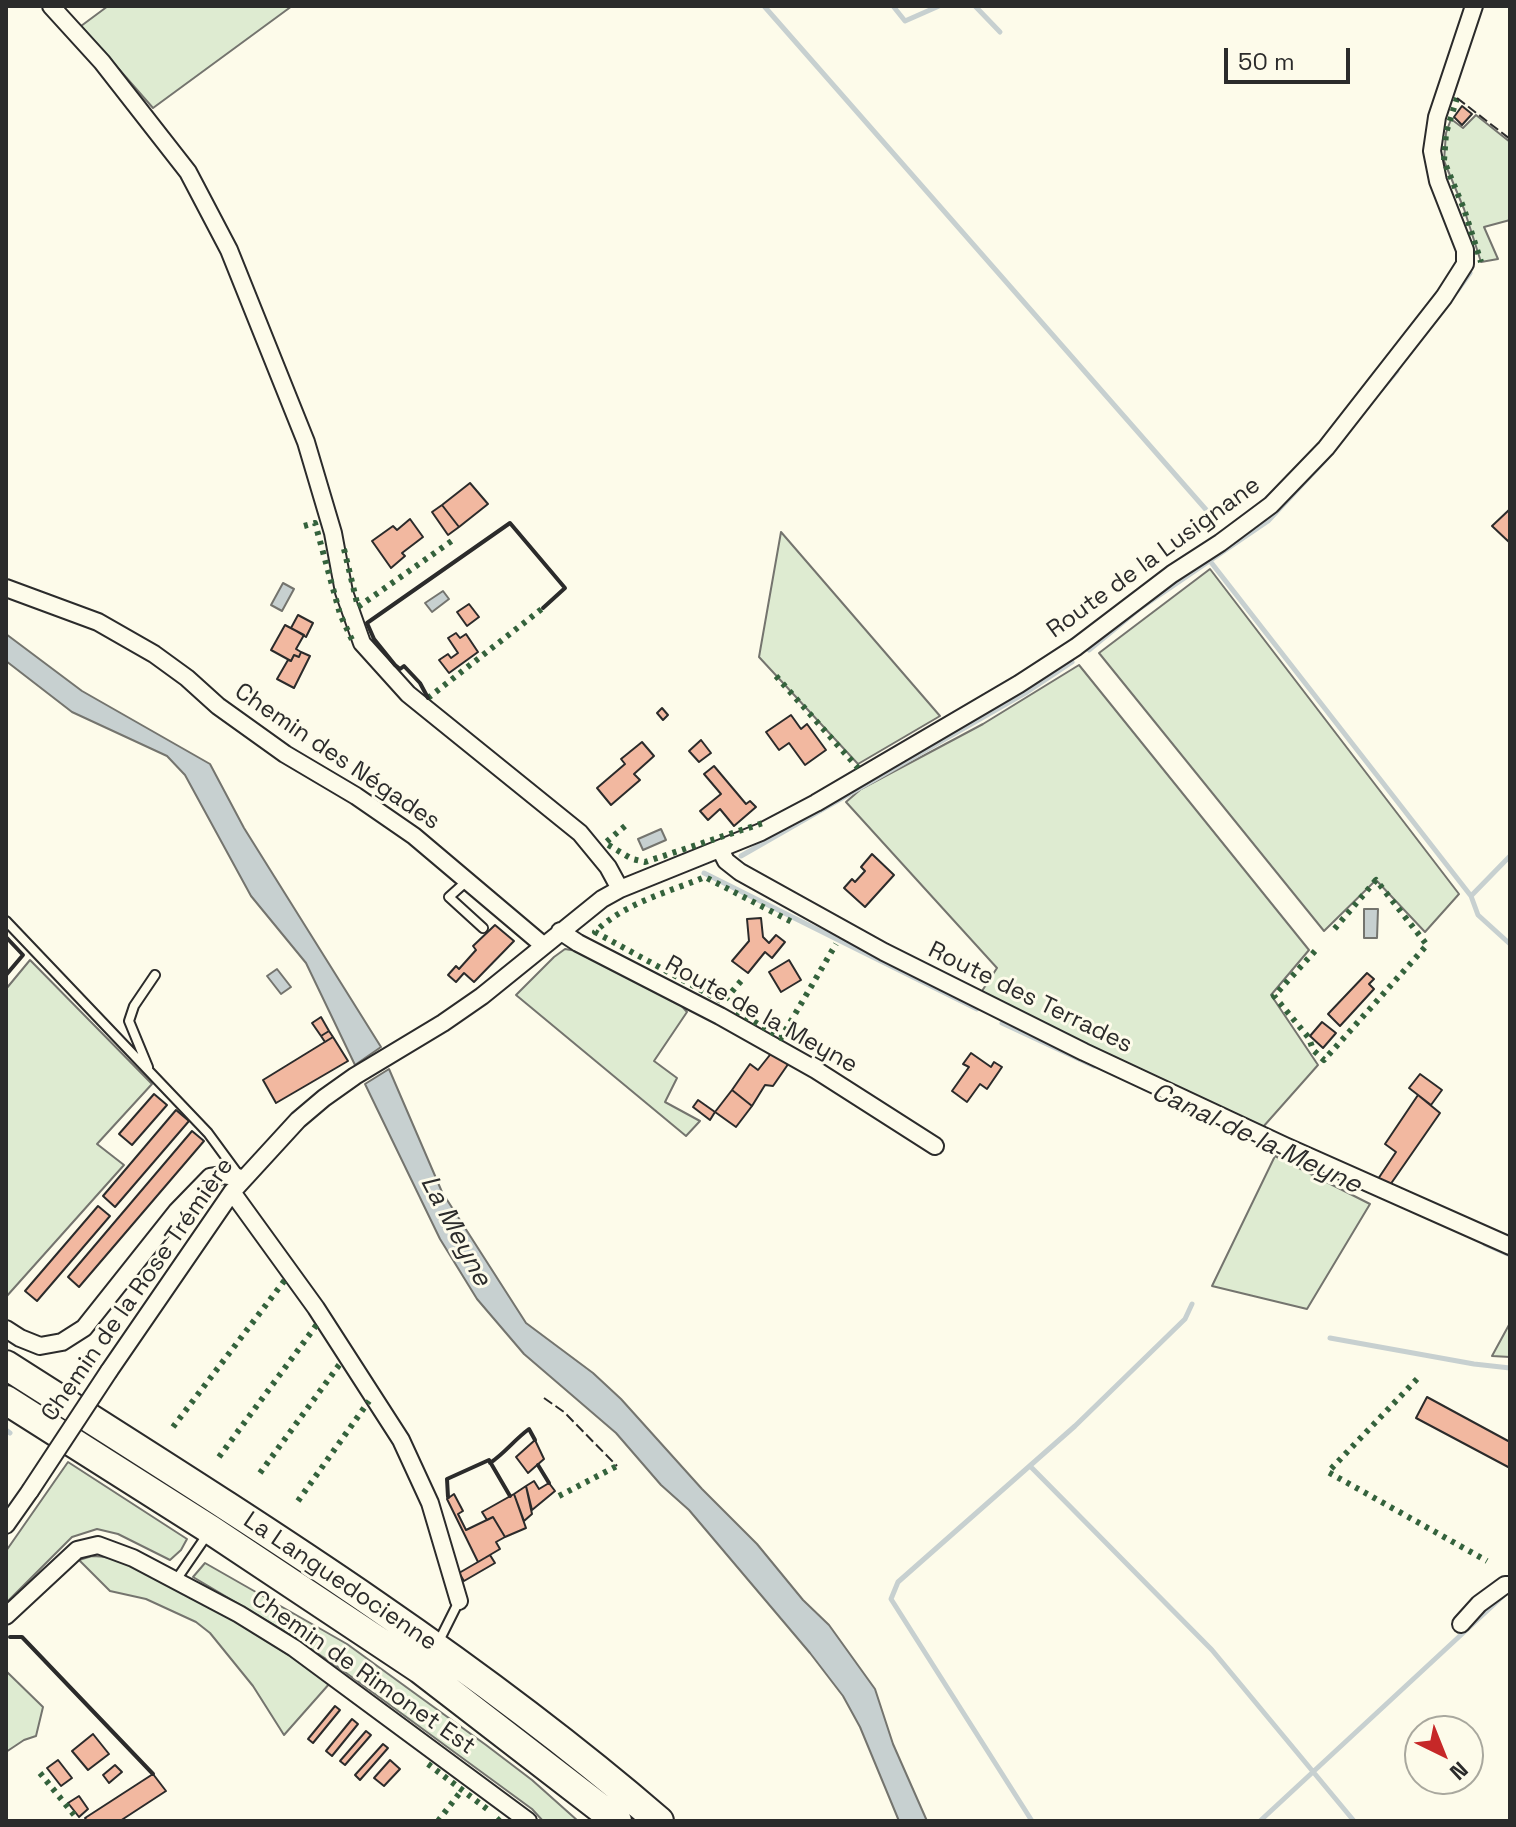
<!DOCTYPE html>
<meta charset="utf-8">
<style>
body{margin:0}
#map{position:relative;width:1516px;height:1827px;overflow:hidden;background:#fdfbea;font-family:"Space Grotesk",sans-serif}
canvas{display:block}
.frame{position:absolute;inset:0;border:8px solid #2b2b2b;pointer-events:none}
.north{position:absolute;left:1404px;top:1715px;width:80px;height:80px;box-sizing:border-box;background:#fdfbea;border:2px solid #a9a89e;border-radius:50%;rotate:137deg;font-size:22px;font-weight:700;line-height:32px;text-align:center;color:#2b2b2b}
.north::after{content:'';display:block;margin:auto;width:28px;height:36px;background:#c62828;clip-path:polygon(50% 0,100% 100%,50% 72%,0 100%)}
.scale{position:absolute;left:1224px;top:48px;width:126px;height:36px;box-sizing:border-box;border:4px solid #2b2b2b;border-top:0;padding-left:10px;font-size:24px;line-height:28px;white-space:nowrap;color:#2b2b2b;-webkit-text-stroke:6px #fdfbea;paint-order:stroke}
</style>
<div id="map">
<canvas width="1516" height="1827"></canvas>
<div class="frame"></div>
<div class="north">N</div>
<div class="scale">50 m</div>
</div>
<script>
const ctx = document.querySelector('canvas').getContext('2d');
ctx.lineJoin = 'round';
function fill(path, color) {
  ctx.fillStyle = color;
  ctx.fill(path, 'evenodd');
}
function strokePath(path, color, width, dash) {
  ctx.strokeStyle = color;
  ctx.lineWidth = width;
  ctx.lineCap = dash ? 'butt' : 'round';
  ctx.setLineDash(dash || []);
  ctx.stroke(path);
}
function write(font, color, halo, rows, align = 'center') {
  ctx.font = font + ' "Space Grotesk",sans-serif';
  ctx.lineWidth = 6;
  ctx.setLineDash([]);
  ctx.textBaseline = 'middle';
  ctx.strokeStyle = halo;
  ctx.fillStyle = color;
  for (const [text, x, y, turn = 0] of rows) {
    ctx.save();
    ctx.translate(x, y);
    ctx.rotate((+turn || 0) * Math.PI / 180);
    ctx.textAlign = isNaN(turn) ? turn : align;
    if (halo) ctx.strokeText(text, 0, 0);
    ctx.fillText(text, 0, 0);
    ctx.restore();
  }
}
const green = new Path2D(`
 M108,6H292L153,108L81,26Z
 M1476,115L1510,142V220L1484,227L1498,259L1481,262L1464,209L1444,161L1446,133L1451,119L1463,128Z
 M781,532L940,716L858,764L759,657Z
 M1210,569L1459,894L1425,932L1376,880L1324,931L1099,653Z
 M1079,665L1309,950L1271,995L1318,1065L1263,1127L1005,1006L982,991L997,968L846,802L861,789L983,724Z
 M565,949L577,951L680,1004L687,1012L654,1061L677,1078L665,1102L700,1121L686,1136L516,995L554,957Z
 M30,960L152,1084L97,1144L124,1165L6,1297V989Z
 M1275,1156L1370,1204L1307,1309L1212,1286Z
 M1510,1323V1357L1492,1356Z
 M68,1462L187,1539L181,1550L170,1560L118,1534L97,1529L72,1537L6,1603V1551Z
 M92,1556C122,1556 146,1572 172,1586C227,1614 279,1647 330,1683L284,1735L253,1686L210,1633L196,1622L146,1599L110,1591L79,1560Z
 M205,1563L347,1644L486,1745L532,1780L578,1821H543L532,1809L338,1667L281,1629L193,1577Z
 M6,1671L43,1707L36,1736L24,1740L6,1752Z`);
const water = new Path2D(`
 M283,583L294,589L282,611L271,605Z
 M443,591L449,599L432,612L425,603Z
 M6,634L82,691L210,764L244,828L381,1047L355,1065L306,963L251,896L185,775L167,756L72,712L6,661Z
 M661,829L666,840L643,850L638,839Z
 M1364,909H1378L1377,938H1364Z
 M277,969L291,987L281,994L267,976Z
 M389,1069L442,1192L526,1323L593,1373L621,1399L702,1489L757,1544L803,1600L829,1625L875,1689L893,1744L927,1821H899L860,1727L843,1696L810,1653L689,1510L661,1485L616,1433L524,1354L477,1299L440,1239L365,1084Z`);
const stream = new Path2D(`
 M764,6L1216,521
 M893,6L905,21L939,6
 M975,6L1000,32
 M1457,291L1470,273
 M1380,391L1397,371
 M1210,561L1471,896L1510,856
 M1089,650L1139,609L1268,521L1327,458
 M741,856L1027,692L1072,662
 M704,873L977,1009
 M1471,896L1478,915L1510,944
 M1002,1023L1094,1066
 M1485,1244L1510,1255
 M1330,1338L1474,1364L1510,1368
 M6,1430L10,1433
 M1030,1466L1212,1650L1354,1821
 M1032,1821L891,1599L898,1582L1075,1426L1185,1319L1192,1304
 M1260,1821L1503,1596`);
const building = new Path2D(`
 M1462,106L1472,114L1462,125L1454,117Z
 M470,483L488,504L459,527L442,505Z
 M442,505L459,527L448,535L432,512Z
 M1510,509V541L1509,542L1492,526Z
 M410,519L423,537L402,553L405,556L391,568L372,541L393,526L397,530Z
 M469,604L479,617L467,626L457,612Z
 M298,615L313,623L306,637L291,628Z
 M285,625L304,635L296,649L301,652L299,657L294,655L291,661L271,650Z
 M456,633L460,638L466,634L478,652L449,673L439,660L448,654L451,658L458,653L448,638Z
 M301,652L310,656L294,688L277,679L288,660L291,661L294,655L299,657Z
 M662,708L668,715L663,720L657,713Z
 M791,715L801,729L807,724L826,750L805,765L789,743L779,750L766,732Z
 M701,740L711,753L699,762L689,751Z
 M642,742L654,756L634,774L640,780L611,805L597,788L625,764L621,759Z
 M714,766L746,804L750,801L756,807L734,826L720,809L708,820L700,811L721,794L704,774Z
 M872,854L894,875L865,907L844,888L852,879L855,882L865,871L861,867Z
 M761,918L763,937L769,943L776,935L785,942L772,958L765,952L748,973L732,961L749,941L747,919Z
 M495,925L514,941L474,982L464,973L456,982L448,975L456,966L459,969L476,950L473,946Z
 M789,960L801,980L781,992L769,972Z
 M1367,973L1374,979L1369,984L1374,989L1340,1026L1328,1014Z
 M321,1017L329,1031L321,1036L312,1023Z
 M1322,1022L1336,1033L1323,1048L1310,1036Z
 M329,1031L333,1037L325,1042L321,1036Z
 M333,1037L348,1061L276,1103L263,1080Z
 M773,1051L791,1060L773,1086L765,1085L752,1106L732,1090L750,1064L758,1070Z
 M971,1053L991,1067L994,1062L1002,1067L987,1089L980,1084L967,1102L952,1091L969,1067L963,1064Z
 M1420,1074L1442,1090L1431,1105L1409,1088Z
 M732,1090L752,1106L736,1127L715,1112Z
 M154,1094L167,1105L132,1145L119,1134Z
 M1418,1095L1440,1113L1390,1185L1378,1179L1396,1152L1385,1144Z
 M698,1100L715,1112L710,1120L693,1107Z
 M176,1110L189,1121L115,1207L103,1196Z
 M192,1131L204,1141L79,1287L68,1277Z
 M98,1206L110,1216L37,1301L25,1291Z
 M1427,1397L1510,1442V1468L1416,1418Z
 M535,1440L544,1459L528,1473L516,1457Z
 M534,1481L539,1489L549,1483L555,1491L532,1510L526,1486Z
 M526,1486L532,1514L524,1521L514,1494Z
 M454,1494L463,1511L458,1514L466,1530L493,1517L505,1537L496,1542L500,1549L478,1562L447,1499Z
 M514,1494L526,1528L505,1537L493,1517L487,1520L482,1512Z
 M490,1555L495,1563L464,1581L459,1573Z
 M335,1706L340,1710L313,1743L308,1739Z
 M352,1719L358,1724L332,1756L326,1751Z
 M366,1731L371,1735L345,1765L340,1761Z
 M93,1734L109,1754L88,1770L72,1751Z
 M383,1744L388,1748L360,1780L355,1775Z
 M58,1760L72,1778L61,1786L47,1768Z
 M390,1760L400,1769L384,1786L374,1778Z
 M115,1765L122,1772L109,1783L103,1775Z
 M153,1774L166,1791L120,1821H87L85,1818Z
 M79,1796L88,1809L79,1817L68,1803Z`);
const service = new Path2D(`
 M468,880L449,897L483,928
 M6,921L208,1133L241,1178
 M148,1067L129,1021L134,1006L155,975
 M176,1580L207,1535
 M438,1643L459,1601`);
const minor = new Path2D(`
 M51,6L102,62L188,172L229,250L306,442L333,533L344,592L362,643L408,694L580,833L608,867L620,889
 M6,588L98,622L154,654L187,678L218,706L285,754L356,796L414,836L543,945
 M720,849L726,861L740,872L884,952L1084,1052L1285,1146L1510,1246
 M560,931L578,943L720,1016L816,1070L935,1146
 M232,1192L316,1308L401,1440L430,1503L459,1601
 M6,1329L20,1338L40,1346L62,1342L84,1328L177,1211L210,1177L223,1175L242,1178
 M109,1371L232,1192L298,1120L324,1098L355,1076L443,1023L482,996L602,899L620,889L761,832L816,803L1019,684L1076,647L1172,574L1220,543L1271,505L1326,448L1444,297L1465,264V250L1438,181L1432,151L1437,117L1474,6
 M6,1525L30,1491
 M6,1616L77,1550L98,1545L133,1558L239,1614L294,1648L528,1821
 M1461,1624L1479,1604L1505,1585H1510`);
const motorway = new Path2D(`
 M6,1365C230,1508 457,1647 659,1821
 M6,1400L211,1530L420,1669L617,1821`);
const minorBridge = new Path2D(`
 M30,1491L109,1371`);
const hedge = new Path2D(`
 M1457,98L1446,133L1444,161L1464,209L1481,262
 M304,526L315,523L340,614L353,642
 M344,549L358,607L453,540
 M776,676L858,768
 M428,698L543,608
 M625,826L605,843L632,859L645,862L763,823
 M1315,951L1274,996L1309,1038L1313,1050L1324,1060L1427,945L1376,880L1331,933
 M741,981L723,1002L595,932C624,903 669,892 705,877L796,924
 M737,1011L781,1038L836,944
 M1417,1379L1328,1472L1487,1561
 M173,1427L288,1276
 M219,1457L318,1323
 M260,1473L342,1361
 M559,1496L617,1466
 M298,1501L369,1401
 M428,1764L487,1809
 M40,1773L75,1816
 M438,1821L462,1790
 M498,1821L502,1817`);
const fence = new Path2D(`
 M1457,98L1510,139
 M544,1398L564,1412L617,1466`);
const wall = new Path2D(`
 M428,698L420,683L404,666L400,669L395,665L374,639L367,623L510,523L565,588L543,608
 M6,937L23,955L6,975
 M490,1463C505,1453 514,1440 529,1429L535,1440
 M538,1465L549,1483
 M448,1497L447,1479L489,1460L510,1496
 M10,1637H22L153,1774`);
const streetNames = [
 ["Route de la Lusignane",1154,558,-36],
 ["Chemin des Négades",337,757,34],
 ["Route des Terrades",1030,998,26],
 ["Route de la Meyne",761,1015,29],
 ["Chemin de la Rose Trémière",138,1290,-55],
 ["La Languedocienne",340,1582,34],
 ["Chemin de Rimonet Est",363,1673,35]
];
const waterNames = [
 ["Canal de la Meyne",1256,1139,25],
 ["La Meyne",455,1231,62]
];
fill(green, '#deebd1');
strokePath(green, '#74746e', 2);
fill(water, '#c7d0d0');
strokePath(water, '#74746e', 2);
strokePath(stream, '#c7d0d0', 5);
fill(building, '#f2b8a0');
strokePath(building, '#2b2b2b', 2);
strokePath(service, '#2b2b2b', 12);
strokePath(minor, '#2b2b2b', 20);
strokePath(motorway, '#2b2b2b', 32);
strokePath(service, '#fdfbea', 8);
strokePath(minor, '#fdfbea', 16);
strokePath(motorway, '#fdfbea', 28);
strokePath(minorBridge, '#2b2b2b', 20, []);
strokePath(minorBridge, '#fdfbea', 16);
strokePath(hedge, '#34623c', 6, [4, 6]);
strokePath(fence, '#2b2b2b', 2, [10, 4]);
strokePath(wall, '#2b2b2b', 4);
write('24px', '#2b2b2b', '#fdfbea', streetNames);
write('italic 26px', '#2b2b2b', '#fdfbea', waterNames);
</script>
